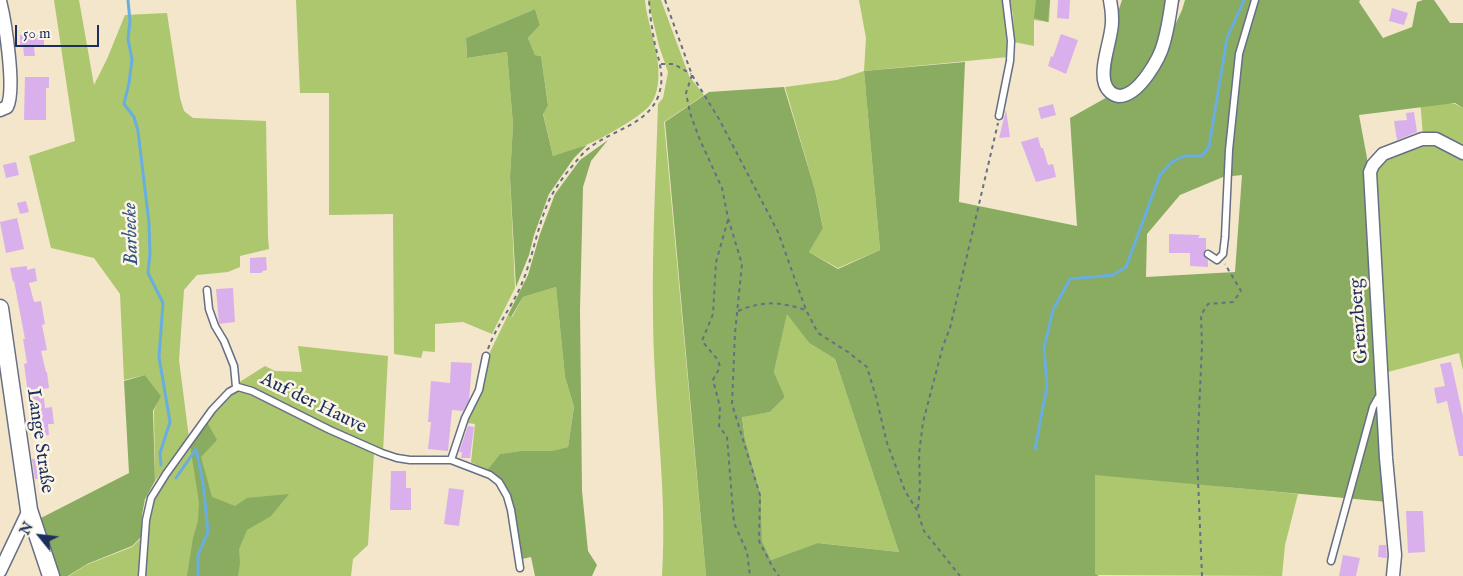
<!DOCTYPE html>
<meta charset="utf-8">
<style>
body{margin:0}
#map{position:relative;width:1463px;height:576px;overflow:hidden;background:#f3e6cb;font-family:"IM FELL English",serif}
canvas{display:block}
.north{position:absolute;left:15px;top:511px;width:50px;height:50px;-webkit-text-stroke:4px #fcf5e5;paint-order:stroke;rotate:299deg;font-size:14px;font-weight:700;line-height:20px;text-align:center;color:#1b2f5e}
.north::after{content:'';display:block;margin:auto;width:18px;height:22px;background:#1b2f5e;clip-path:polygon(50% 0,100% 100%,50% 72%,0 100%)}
.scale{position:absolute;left:15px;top:25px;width:84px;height:22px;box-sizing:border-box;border:2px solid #1b2f5e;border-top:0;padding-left:6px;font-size:15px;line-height:18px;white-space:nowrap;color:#1b2f5e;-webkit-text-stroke:4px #fcf5e5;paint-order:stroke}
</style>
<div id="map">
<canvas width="1463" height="576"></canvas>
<div class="north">N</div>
<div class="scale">50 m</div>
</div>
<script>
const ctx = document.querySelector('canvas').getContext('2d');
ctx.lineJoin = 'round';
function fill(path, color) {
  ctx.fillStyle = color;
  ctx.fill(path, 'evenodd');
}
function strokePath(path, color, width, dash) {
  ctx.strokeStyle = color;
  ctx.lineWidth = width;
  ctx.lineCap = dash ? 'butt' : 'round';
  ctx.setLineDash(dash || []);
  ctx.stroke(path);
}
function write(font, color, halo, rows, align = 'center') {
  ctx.font = font + ' "IM FELL English",serif';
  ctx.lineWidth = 5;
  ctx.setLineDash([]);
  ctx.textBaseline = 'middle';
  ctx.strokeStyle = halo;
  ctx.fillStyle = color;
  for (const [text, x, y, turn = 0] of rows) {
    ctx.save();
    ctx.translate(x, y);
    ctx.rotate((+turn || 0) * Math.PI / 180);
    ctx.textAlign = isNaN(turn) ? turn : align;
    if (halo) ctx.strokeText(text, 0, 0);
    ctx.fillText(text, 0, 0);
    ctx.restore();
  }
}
const green = new Path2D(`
 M54,0H79L94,85L107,59L125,15L167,13L180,98L184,111L193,118L266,121L268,237L269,249L240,256V267L228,272L197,275L184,290L179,360L189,438L155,481L154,411L160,395L145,375L124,380L120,294L94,258L51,248L29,156L75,141Z
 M296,0H645C647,22 656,42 658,64C659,77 659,93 650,105C642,116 600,140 586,145C575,150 564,153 553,156L543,113L548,104L541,56L535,55L528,38L540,25L535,9L466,38L467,58L507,52L513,125L510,177L515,288L492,334L463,322L435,324V352L423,351L421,358L394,354L393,214L329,215V93H300Z
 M648,0H661L689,76L704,95L664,122L706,576H662C668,489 653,401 653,313C652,244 656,174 658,104L663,98L668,72L659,46Z
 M859,0H1003L1008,57L864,71L866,38Z
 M1010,0H1050L1049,22L1034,20V46L1014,42L1013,15Z
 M864,71L880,250L838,268L809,252L823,227L815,190L785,87L837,80Z
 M1420,99L1455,104L1463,108V149L1423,136Z
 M1431,141L1463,156V370L1459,353L1388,372L1376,261L1371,180L1386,155Z
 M556,287L565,377L574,407L568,447L553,451H520L500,454L487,470L471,462L475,424L467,423L482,388L490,352L508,315L512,317L523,297Z
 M787,313L809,343L835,359L899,552L819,543L771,560L762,541L761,496L745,439L742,416L770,412L785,397L774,372Z
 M298,346L388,356L383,452L346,436L251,388L238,383L265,366L275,371L302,372Z
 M238,391L249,393L304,421L374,454L368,545L353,559L351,576H145L146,547L153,499L168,474L213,411L229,396Z
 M1095,474L1298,494L1285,545L1282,576L1095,575Z
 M142,537L139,576H69L86,565L132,547Z`);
const forest = new Path2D(`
 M1036,0H1050L1048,22L1034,18Z
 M1122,0H1180L1177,9L1141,83L1116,93L1106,79L1114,24Z
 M1185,0H1360L1359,2L1383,38L1412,27L1417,2L1423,0H1434L1450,23H1463V108L1455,103L1359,115L1367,158L1369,229L1388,502L1095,475V574L1099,576H706L665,122L709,92L784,87L815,190L823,228L809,252L838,269L880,250L864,71L965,62L959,202L1077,226L1070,118L1111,95L1120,97L1162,53L1182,10ZM1242,175L1235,272L1146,277L1147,234L1180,195L1223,177ZM787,314L809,343L835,359L899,552L818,543L771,560L762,541L761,496L745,439L742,417L770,412L785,397L774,372Z
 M535,9L540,25L528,38L535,55L541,56L548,105L543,114L553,156L587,145L574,158L549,194L534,235L529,255L516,287L510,177L513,125L507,52L467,58L466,38Z
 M608,140L591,161L583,187L580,310L582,491L588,551L597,565L592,576H535L531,557L518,560L509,494L496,475L487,470L500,454L520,451H552L568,447L574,407L565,377L556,287L523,297L511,317L508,315L528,275L540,234L555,194L580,160Z
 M145,375L161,396L153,411L155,481L145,499L142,515L141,537L132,546L87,564L68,576H58L39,519L129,473L124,381Z
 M207,422L217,440L201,457L212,497L235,506L247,498L289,494L271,516L247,530L239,549L240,563L238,576H187L193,538L198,521L199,502L190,445Z`);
const stream = new Path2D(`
 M128,0L130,21L128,39L132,59L129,83L124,104L134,117L138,131L149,223L150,254L148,273L163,303L159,357L170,422L160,453L161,465
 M1035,449L1047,386L1044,348L1053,310L1070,279L1113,275L1126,267L1160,175L1172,162L1184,156H1202L1209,147L1227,38L1244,0
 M176,478L196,449L203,483L208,532L198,555V576`);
const building = new Path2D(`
 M1058,0H1070L1069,19L1057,18Z
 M1392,8L1408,13L1404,25L1389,21Z
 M1061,34L1078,40L1066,74L1048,66L1051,56L1053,57Z
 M20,35H44V46L34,47L35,56H24L23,45H20Z
 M25,77H49V88H46V120H24Z
 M1053,104L1056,115L1041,119L1038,108Z
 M1006,110L1010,137L999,138Z
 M1414,112L1417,132L1397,140L1394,121L1407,120L1406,113Z
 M1038,137L1041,148H1043L1048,165L1053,164L1056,177L1036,182L1021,142Z
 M16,162L19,175L6,178L3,165Z
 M26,201L29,212L20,214L17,203Z
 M17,218L24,249L6,253L0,222Z
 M1169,234L1200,235L1198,238H1206V250L1203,254L1208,260V267L1190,266V253H1169Z
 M266,257L267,270L263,271L261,273H250V258Z
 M27,266V270L35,268L37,281L29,283L34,302L41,301L45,324L42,325L47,350L41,351L46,372H47L49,388L43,389L45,408L52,407L54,424H48L49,435L34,437L24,364L27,363L23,339H25L14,281L13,282L10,268Z
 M233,288L235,322L219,324L216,289Z
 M451,362L472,363L469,400L463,411L452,410L448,451L428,449L431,422H428L431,381L450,383Z
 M1451,362L1463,416V456H1459L1447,401L1437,404L1434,388L1445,386L1440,364Z
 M468,426L474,427L470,458H461L462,452H459Z
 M47,457L49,478L35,479L32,459Z
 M391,471H406V488H411V510H390Z
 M449,488L464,490L459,526L444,524Z
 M1406,511H1423L1425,552L1408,553Z
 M1379,545H1386L1387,558L1378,557Z
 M1343,555L1360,558L1356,576H1339Z`);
const path = new Path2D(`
 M665,0L692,75L719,119L778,232L806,310L818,333L848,352L867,367L876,397L887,443L905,491L917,510L924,531L960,576
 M661,64H674L691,74
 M692,75L686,93L690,113L700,140L722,188L728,218L742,264L735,333L732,404L760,495L759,541L773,568L779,576
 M728,220L716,262L713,314L702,341L718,360L720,367L713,380L720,407L719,426L727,437L734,523L747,552L750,576
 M738,311C765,300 779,302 806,310
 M488,349C496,327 510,309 520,288C532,261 536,232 547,205C554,188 567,172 579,158C600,131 644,130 658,97C665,78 660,64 655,45C652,30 650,15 649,0
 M918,508L920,487L919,454L923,422L943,346L950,328L998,123
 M1202,576L1197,455L1202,346L1201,315L1208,304L1233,302L1241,291L1225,264`);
const service = new Path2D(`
 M999,116L1010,61L1011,41L1006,0
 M1208,254L1217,260L1223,254L1225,237L1229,150L1239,54L1255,0
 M207,290L209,309L215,326L224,341L234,366L236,387
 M451,460L465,418L479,390L486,356
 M1331,561L1373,407L1378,398L1383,396
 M142,576L146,520L151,498L166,474L212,410L229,392L238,387L252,391L330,430L382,453L397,458L410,460H451L490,475L499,482L507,496L511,510L520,568`);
const minor = new Path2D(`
 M1110,0C1112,10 1113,21 1111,31C1109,45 1100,70 1105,84C1107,90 1112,95 1119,96C1139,96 1160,58 1164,42C1168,28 1170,14 1172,0
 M0,1C5,21 16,90 7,107L0,110
 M0,571L29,510
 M1393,576L1395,555L1386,458L1370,172L1373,165L1383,154L1422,139H1436L1463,153`);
const tertiary = new Path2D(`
 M0,308L29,510L51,576`);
const streetNames = [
 ["Grenzberg",1360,321,-94],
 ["Auf der Hauve",313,404,26],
 ["Lange Straße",39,441,82]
];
const waterNames = [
 ["Barbecke",132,234,-92]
];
fill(green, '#acc76e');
fill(forest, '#89ac61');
strokePath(stream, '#69aedf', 3);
fill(building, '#dab0ec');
strokePath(service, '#676f84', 9);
strokePath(minor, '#676f84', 15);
strokePath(tertiary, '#676f84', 19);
strokePath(path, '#676f84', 2, [4, 4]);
strokePath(service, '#fff', 6);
strokePath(minor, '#fff', 12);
strokePath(tertiary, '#fff', 16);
write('19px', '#1b2f5e', '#fcf5e5', streetNames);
write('italic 20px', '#325585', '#fcf5e5', waterNames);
</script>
